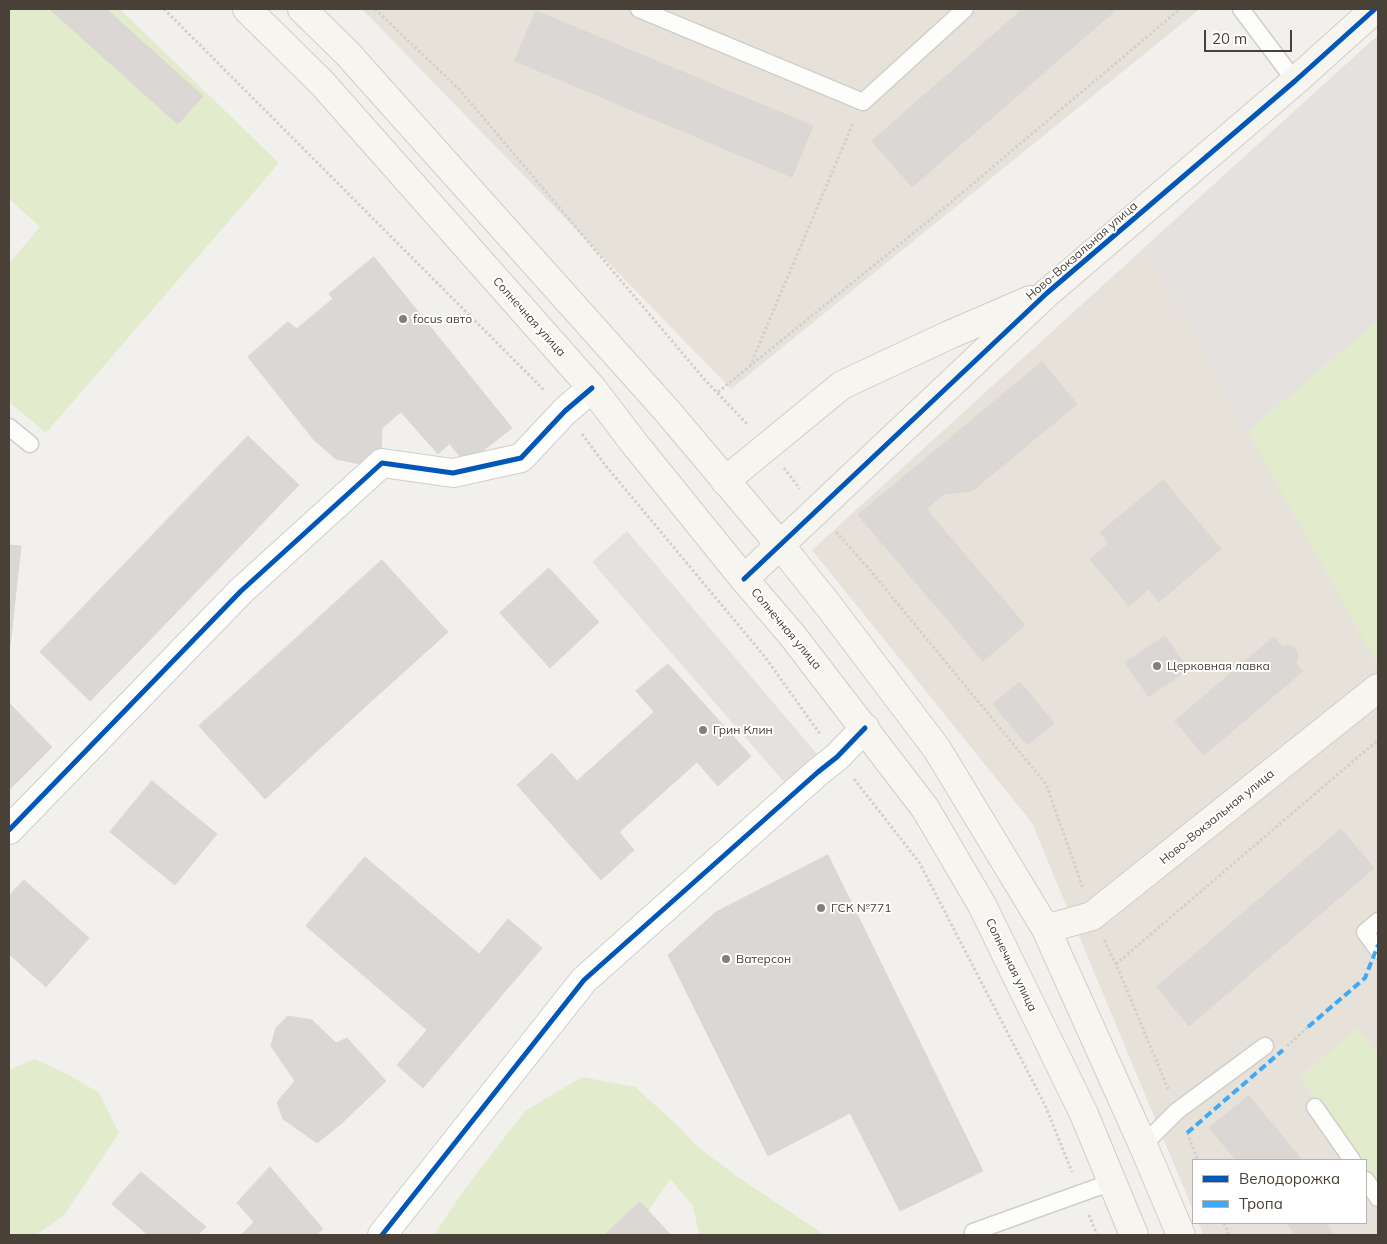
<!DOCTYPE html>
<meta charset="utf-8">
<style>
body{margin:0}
#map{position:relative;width:1387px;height:1244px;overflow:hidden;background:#f2f0ed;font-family:Mulish,sans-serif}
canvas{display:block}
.frame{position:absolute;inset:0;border:10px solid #494138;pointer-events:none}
.legend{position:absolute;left:1192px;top:1159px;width:175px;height:65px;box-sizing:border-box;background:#fff;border:1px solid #b6b3af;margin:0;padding:6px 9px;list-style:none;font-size:15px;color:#494138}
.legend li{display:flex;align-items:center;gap:10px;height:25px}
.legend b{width:25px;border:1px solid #b6b3af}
.scale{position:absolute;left:1204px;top:30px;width:88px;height:22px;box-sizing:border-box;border:2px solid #494138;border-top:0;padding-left:6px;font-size:15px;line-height:18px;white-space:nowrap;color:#494138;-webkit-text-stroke:4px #fff;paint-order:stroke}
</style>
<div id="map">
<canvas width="1387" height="1244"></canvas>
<div class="frame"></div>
<ul class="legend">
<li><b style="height:6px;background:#0057b8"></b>Велодорожка</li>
<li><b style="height:6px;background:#3fa9f5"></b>Тропа</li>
</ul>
<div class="scale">20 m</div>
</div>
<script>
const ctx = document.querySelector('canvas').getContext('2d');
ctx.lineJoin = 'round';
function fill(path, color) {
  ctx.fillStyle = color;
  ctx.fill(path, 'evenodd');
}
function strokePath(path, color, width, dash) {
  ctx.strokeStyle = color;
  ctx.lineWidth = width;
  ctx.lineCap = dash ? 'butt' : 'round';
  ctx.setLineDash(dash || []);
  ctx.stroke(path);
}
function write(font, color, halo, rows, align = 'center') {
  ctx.font = font + ' Mulish,sans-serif';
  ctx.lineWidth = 4;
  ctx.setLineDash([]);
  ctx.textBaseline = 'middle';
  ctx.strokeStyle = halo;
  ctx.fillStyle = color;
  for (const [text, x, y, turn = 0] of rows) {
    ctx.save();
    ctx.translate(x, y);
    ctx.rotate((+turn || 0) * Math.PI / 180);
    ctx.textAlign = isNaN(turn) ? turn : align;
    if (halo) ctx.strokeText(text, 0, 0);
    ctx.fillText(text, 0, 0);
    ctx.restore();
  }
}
const residential = new Path2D(`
 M362,9H1200L731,389Z
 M1378,35V1235H1204L1198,1223H1366V1160H1193V1210L1032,823L812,550Z`);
const green = new Path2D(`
 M9,9H120L279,163L46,433L9,402V263L40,227L9,199Z
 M1378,193V665L1145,247Z
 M1357,1028L1378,1054V1187L1366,1169V1160H1359L1300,1077Z
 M35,1059L69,1075L99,1093L119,1133L64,1215L36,1235H9V1070Z
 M582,1077L635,1087L675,1123L699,1148L738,1177L825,1235H699L693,1206L670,1179L645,1216L641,1235H434L464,1190L525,1111Z`);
const parking = new Path2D(`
 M1378,37V320L1245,434L1145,247Z
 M627,531L818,755L784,782L592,562Z`);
const building = new Path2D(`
 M50,9H106L203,96L178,124Z
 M1023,9H1117L912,187L872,141Z
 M536,11L813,126L792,177L515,61Z
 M374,257L512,428L466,464L329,294Z
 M333,299L449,444L438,454L401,412L382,428L297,329Z
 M288,322L297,329L382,428L381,455L364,465L336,459L314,440L248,357Z
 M1042,362L1077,404L972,491L944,494L926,509L1025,625L983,661L858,515Z
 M248,436L299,485L247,539L196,490Z
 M1163,480L1221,549L1159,602L1149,589L1129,606L1090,559L1109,543L1100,533Z
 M196,490L247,539L195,593L144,544Z
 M144,544L195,593L143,647L92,598Z
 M9,545L21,546L10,647H9Z
 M382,560L448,632L356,715L291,643Z
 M549,568L599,622L550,668L500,613Z
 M92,598L143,647L90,701L40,652Z
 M1165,636L1188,669L1149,697L1125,663Z
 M1274,637L1282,647L1290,645L1296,650L1298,657L1296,663L1303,671L1204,755L1175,721Z
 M291,643L356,715L265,799L199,726Z
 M668,664L751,756L718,786L697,762L619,832L634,850L601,880L517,785L552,753L577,781L654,712L636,691Z
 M1020,682L1054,723L1027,745L993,704Z
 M9,703L52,747L9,790Z
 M152,781L217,834L175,885L110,832Z
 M1341,829L1374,868L1189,1026L1157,987Z
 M828,855L983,1171L900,1211L850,1113L768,1156L668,955L716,912Z
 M365,857L479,954L508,919L542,948L423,1088L397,1065L427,1030L306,926Z
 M24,880L89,938L46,987L9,954V896Z
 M288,1016L312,1020L336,1043L347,1038L386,1081L342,1123L317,1143L283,1119L277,1102L295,1081L271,1046L276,1028Z
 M1249,1096L1302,1160H1236L1209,1128Z
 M270,1167L323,1229L316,1235H241L254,1222L237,1203Z
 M141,1172L206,1227L197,1235H148L112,1204Z
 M640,1202L671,1235H605Z
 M1286,1223H1328L1326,1225L1334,1235H1297Z`);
const path = new Path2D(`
 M164,9L545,391
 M375,9L459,89L705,380L748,425
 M750,366L853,123
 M718,392L937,214L1180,9
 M582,434L606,466L765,657L820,734
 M784,468L800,489
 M836,532L870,570L1046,784L1083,888
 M854,779L919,862L1045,1105L1072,1172
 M1104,940L1116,964L1169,1091
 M1116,964L1378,740
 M1287,1046L1308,1027
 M1187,1133L1198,1160
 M1089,1215L1097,1235
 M1224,1223L1229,1235`);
const lane = new Path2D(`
 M639,9L863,102L965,9
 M1241,9L1295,81
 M9,427L30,444
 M1378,921L1365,932L1378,950
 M1315,1107L1352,1160
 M1143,1145L1177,1111L1265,1046
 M1366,1180L1378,1198
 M973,1232L1112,1182`);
const street = new Path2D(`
 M9,830L241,591L382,463L453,473L521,458L565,411L592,388
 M382,1235L584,980L818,772L837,757L865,728`);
const secondary = new Path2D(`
 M247,9L322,83L592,388L634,443L744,579L792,635L925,808L982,905L1084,1114L1134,1235
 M302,9L347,53L668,412L780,545L828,605L937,749L1046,929L1143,1145L1181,1235
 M725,481L842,385L949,335L1030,300
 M744,579L1047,293L1295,81L1375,9
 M1046,929L1092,916L1378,688`);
const quiet = new Path2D(`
 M1308,1027L1365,978L1378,945
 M1187,1133L1283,1050`);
const cycleway = new Path2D(`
 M744,579L1047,293L1295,81L1375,9
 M9,830L241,591L382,463L453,473L521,458L565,411L592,388
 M382,1235L584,980L818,772L837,757L865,728`);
const markers = [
 [403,319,5,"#847e77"],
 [1157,666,5,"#847e77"],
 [703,730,5,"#847e77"],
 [821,908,5,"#847e77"],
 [726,959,5,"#847e77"]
];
const streetNames = [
 ["Ново-Вокзальная улица",1082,251,-41],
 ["Солнечная улица",529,317,48],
 ["Солнечная улица",786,629,50],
 ["Ново-Вокзальная улица",1217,817,-39],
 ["Солнечная улица",1011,965,64]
];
const poiNames = [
 ["focus авто",413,319],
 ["Церковная лавка",1167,666],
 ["Грин Клин",713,730],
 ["ГСК №771",831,908],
 ["Ватерсон",736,959]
];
fill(residential, '#e6e2da');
fill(green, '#e2eccd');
fill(parking, '#e4e1de');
fill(building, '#dad7d4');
strokePath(building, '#dbd7d2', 1);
strokePath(lane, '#d0ceca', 19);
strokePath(street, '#d0ceca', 30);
strokePath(secondary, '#d2cdc4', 30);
strokePath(path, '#d2d0cb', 3, [2.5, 2.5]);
strokePath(lane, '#fdfdfc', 16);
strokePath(street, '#fdfdfc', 28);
strokePath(secondary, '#f7f5f0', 28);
strokePath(quiet, '#3fa9f5', 4, [8, 4]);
strokePath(cycleway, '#0057b8', 5);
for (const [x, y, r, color] of markers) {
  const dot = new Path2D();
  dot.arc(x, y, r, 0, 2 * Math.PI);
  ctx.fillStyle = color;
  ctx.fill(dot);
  strokePath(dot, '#fff', 2);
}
write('12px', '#494138', '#fff', streetNames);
write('12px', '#494138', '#fff', poiNames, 'left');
</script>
